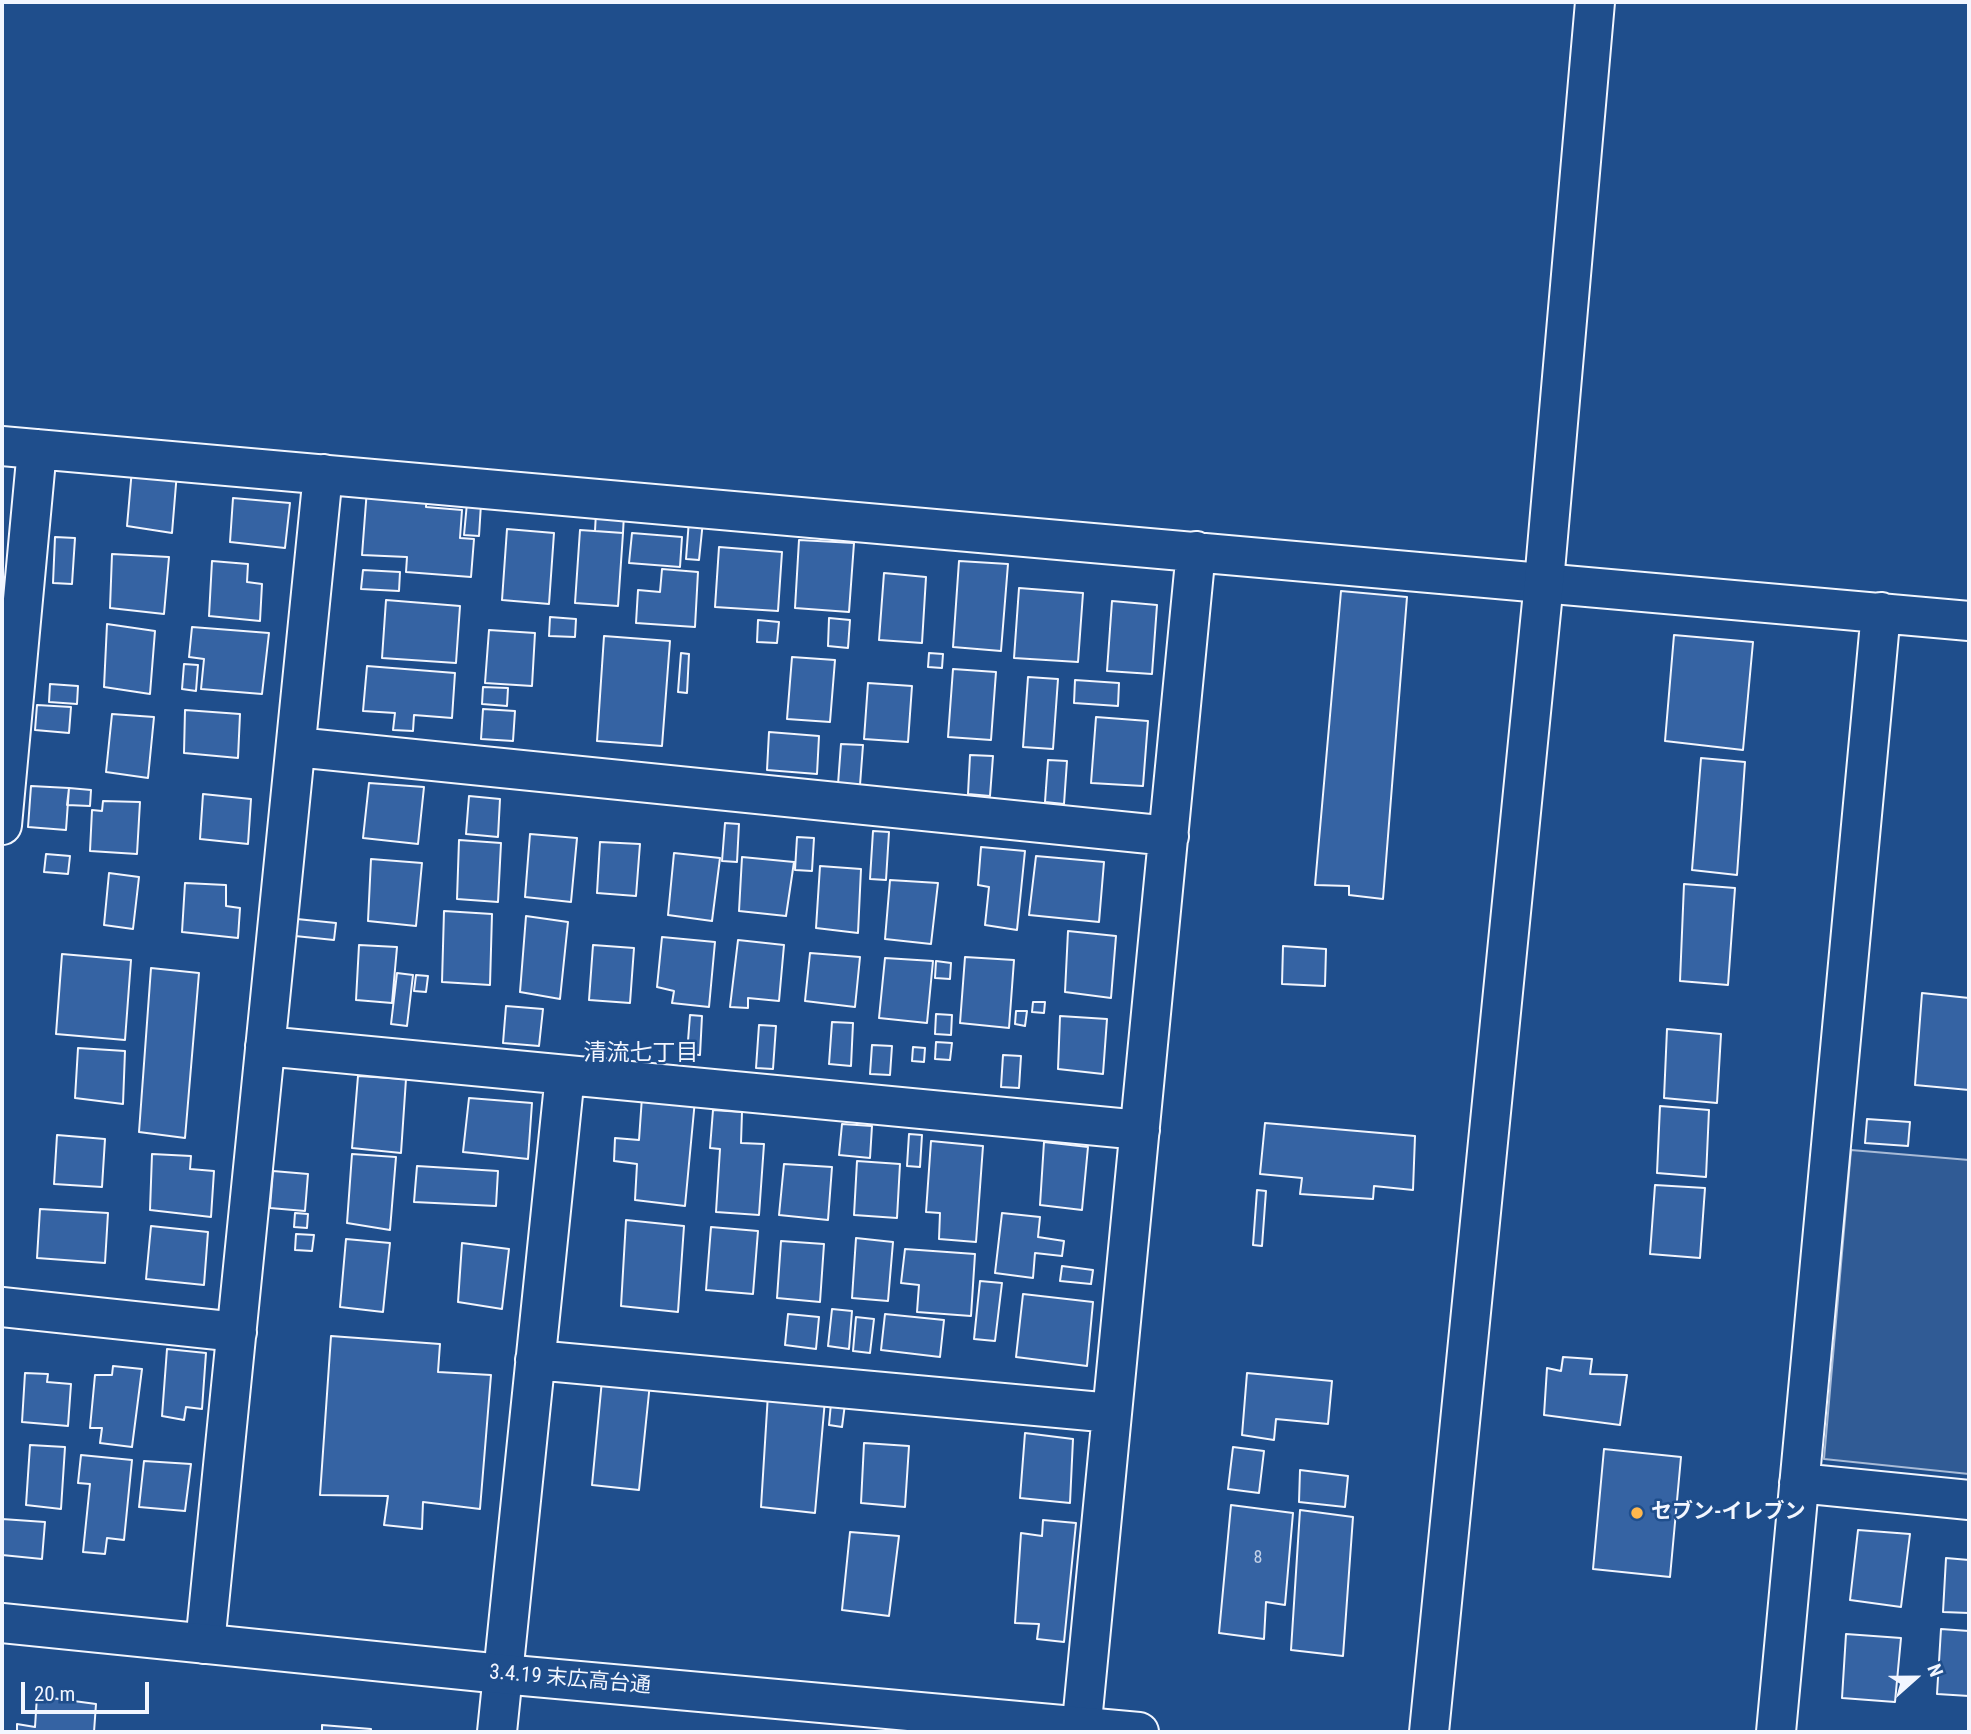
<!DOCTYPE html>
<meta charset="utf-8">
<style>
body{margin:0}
#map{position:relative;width:1971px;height:1734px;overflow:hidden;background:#1f4e8c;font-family:"Roboto Condensed",sans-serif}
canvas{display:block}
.frame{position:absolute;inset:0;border:4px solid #f2f6ff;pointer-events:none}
.north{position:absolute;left:1880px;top:1643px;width:70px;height:70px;-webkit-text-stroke:5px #1f4e8c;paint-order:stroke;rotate:69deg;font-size:19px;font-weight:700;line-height:28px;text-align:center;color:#f2f6ff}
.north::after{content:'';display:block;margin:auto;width:24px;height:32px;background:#f2f6ff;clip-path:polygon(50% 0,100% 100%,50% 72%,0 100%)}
.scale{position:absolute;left:21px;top:1682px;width:128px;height:32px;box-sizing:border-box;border:4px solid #f2f6ff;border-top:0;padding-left:9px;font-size:21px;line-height:24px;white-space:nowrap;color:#f2f6ff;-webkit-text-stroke:5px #1f4e8c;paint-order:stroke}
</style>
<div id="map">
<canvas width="1971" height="1734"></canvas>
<div class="frame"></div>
<div class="north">N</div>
<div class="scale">20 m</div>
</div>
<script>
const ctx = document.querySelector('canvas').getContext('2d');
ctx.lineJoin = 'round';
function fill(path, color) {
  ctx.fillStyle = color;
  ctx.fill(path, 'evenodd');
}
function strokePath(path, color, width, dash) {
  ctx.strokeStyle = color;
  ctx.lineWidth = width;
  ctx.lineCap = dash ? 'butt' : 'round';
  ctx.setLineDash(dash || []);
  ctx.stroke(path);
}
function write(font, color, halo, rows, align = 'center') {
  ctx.font = font + ' "Roboto Condensed","Noto Sans JP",sans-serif';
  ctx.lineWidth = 5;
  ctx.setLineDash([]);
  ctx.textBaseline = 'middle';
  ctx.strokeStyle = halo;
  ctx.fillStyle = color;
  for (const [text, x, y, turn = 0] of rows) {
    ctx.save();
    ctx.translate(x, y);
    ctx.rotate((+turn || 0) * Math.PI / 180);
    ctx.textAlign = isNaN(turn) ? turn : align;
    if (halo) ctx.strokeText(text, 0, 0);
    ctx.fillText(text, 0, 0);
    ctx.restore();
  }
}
const green = new Path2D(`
 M1851,1150L1969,1160V1474L1824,1459Z`);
const building = new Path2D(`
 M132,469L177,472L172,533L127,526Z
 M367,489L427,493L426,507L462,510L460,538L474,539L471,577L406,572L407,557L362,555Z
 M233,498L290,503L285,548L230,542Z
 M467,503L481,504L479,536L464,535Z
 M596,512L624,514L623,533L595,531Z
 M689,520L703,521L699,560L686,559Z
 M507,529L554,533L549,604L502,600Z
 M580,530L623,533L618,606L575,603Z
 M632,533L682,537L680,567L629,563Z
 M55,537L75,538L72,584L53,583Z
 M799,540L854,543L849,612L795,608Z
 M719,547L782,552L778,611L715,607Z
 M112,554L169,557L164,614L110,608Z
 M212,561L248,564L247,582L262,584L260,621L209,616Z
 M959,561L1008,564L1001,651L953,647Z
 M662,569L698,572L695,627L636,623L638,590L660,592Z
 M363,570L400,572L399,591L361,589Z
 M884,573L926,577L922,643L879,640Z
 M1019,588L1083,593L1078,662L1014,658Z
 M1341,591L1407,597L1383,899L1349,895V886L1315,885Z
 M386,600L460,606L456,663L382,658Z
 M1112,601L1157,605L1152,674L1107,671Z
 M550,617L576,619L575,637L549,636Z
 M829,618L850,620L848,648L828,646Z
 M758,620L779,622L777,643L757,642Z
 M107,624L155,631L150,694L104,687Z
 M192,627L269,633L262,694L201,689L204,659L189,657Z
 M489,630L535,633L532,686L485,683Z
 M1674,635L1753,642L1743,750L1665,741Z
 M604,636L670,641L662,746L597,741Z
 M681,653L689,654L687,693L678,692Z
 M929,653L943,654L942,668L928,667Z
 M792,657L835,660L830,722L787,719Z
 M184,664L198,665L196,691L182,689Z
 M367,666L455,673L452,718L414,715L413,731L393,730L395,713L363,711Z
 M953,669L996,672L991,740L948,737Z
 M1028,677L1058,679L1053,749L1023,747Z
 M1075,680L1119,683L1118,706L1074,703Z
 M868,683L912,686L908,742L864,739Z
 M50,684L78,686L77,704L49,702Z
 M483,687L508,688L507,706L482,704Z
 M37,705L71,707L69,733L35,730Z
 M483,709L515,711L513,741L481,739Z
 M185,710L240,714L238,758L184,753Z
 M112,714L154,717L148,778L106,772Z
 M1096,717L1148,721L1143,786L1091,783Z
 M769,732L819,736L817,774L767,770Z
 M841,744L863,745L860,785L838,784Z
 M970,755L993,756L990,796L968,794Z
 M1701,758L1745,762L1737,875L1692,870Z
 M1048,760L1067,761L1064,804L1045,802Z
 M369,783L424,787L418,844L363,838Z
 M31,786L69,788L66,830L28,827Z
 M69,788L91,790L90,806L67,805Z
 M203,794L251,799L248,844L200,839Z
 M469,796L500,799L498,837L466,834Z
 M103,801L140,802L137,854L90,851L92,810L102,811Z
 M725,823L739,824L737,862L722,861Z
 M873,831L889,832L886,880L870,879Z
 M530,834L577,838L571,902L525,897Z
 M797,837L814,838L812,871L795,870Z
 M459,840L501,843L498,902L457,899Z
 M600,842L640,844L636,896L597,893Z
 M981,847L1025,851L1017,930L985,925L989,887L978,885Z
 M674,853L720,858L712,921L668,915Z
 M46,854L70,856L68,874L44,872Z
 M1036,856L1104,862L1099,922L1029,915Z
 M742,857L794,862L786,916L739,911Z
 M371,859L422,863L416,926L368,921Z
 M820,866L861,869L858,933L816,928Z
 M109,873L139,877L133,929L104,925Z
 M890,880L938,883L931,944L885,939Z
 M185,883L226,885V906L240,908L238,938L182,932Z
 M1684,884L1735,888L1728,985L1680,981Z
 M444,911L492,914L490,985L442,982Z
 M526,916L568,922L560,999L520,992Z
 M297,919L336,923L334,940L295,936Z
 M1068,931L1116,936L1111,998L1065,992Z
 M662,937L715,942L709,1007L672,1003L674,991L657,987Z
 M738,940L784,945L779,1001L748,998V1008L730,1007Z
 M359,945L397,947L392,1003L356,1000Z
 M593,945L634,948L630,1003L589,1000Z
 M1283,946L1326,949L1325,986L1282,984Z
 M810,953L860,957L855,1007L805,1001Z
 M62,954L131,960L125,1040L56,1034Z
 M965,957L1014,960L1009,1028L960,1023Z
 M885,958L933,961L927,1023L879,1018Z
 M936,961L951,963L950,979L935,978Z
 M151,968L199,973L185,1138L139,1132Z
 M397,973L413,975L407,1026L391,1024Z
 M416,975L428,976L426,992L414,991Z
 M1922,993L1969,998V1090L1915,1085Z
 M1033,1002H1045L1044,1013L1032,1012Z
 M506,1006L543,1009L539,1046L503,1043Z
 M1016,1011H1027L1025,1026L1015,1024Z
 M936,1014L952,1015L951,1035L935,1034Z
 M690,1015L702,1016L700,1055L687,1054Z
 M1060,1016L1107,1019L1103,1074L1058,1069Z
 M832,1022L853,1023L851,1066L829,1064Z
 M759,1025L776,1026L773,1069L756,1068Z
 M1667,1029L1721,1034L1717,1103L1664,1098Z
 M936,1042L952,1043L950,1060L935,1059Z
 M872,1045L892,1046L890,1075L870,1074Z
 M913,1047L925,1048L924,1062L912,1061Z
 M78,1048L125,1051L123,1104L75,1098Z
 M1003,1055L1021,1056L1019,1088L1001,1087Z
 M358,1076L406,1079L401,1153L352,1148Z
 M642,1097L695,1100L685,1206L635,1200L637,1164L614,1161L615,1138L639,1140Z
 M469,1098L532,1103L528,1159L463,1152Z
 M1660,1106L1709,1110L1706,1177L1657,1173Z
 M713,1110L742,1112L741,1143L764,1144L759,1215L716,1212L720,1149L710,1148Z
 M1867,1119L1910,1122L1908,1146L1865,1143Z
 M1265,1123L1415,1136L1413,1190L1374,1186L1373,1199L1300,1194L1302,1178L1260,1174Z
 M842,1124L872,1126L870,1158L839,1155Z
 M909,1134L922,1135L920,1167L907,1166Z
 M57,1135L105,1139L102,1187L54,1184Z
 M931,1141L983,1146L976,1242L939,1239L940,1213L926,1212Z
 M1044,1142L1088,1147L1082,1210L1040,1205Z
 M152,1154L191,1156L190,1169L214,1171L211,1217L150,1210Z
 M352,1154L396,1157L390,1230L347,1223Z
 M857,1161L900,1164L897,1218L854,1215Z
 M784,1164L832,1167L828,1220L779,1215Z
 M417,1166L498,1171L496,1206L414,1202Z
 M273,1171L308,1174L305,1211L270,1208Z
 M1655,1185L1705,1188L1700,1258L1650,1254Z
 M1257,1190L1266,1191L1262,1246L1253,1245Z
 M40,1209L108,1213L105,1263L37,1258Z
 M295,1213L308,1214L307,1228L294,1227Z
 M1002,1213L1040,1217L1038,1237L1064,1241L1062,1256L1035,1253L1033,1278L995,1273Z
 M626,1220L684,1226L678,1312L621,1306Z
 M151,1226L208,1232L204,1285L146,1279Z
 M711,1227L758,1231L753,1294L706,1290Z
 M296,1234L314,1235L312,1251L295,1250Z
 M856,1238L893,1242L888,1301L852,1298Z
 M346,1239L390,1243L383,1312L340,1307Z
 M781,1241L824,1244L820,1302L777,1298Z
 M462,1243L509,1249L502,1309L458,1302Z
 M905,1249L975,1254L971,1316L917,1312L919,1285L901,1283Z
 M1062,1266L1093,1270L1091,1284L1060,1281Z
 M980,1281L1002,1283L995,1341L974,1339Z
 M1023,1294L1093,1302L1087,1366L1016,1357Z
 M832,1309L852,1311L849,1349L828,1346Z
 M788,1314L819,1317L816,1349L785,1345Z
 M885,1314L944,1320L940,1357L881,1350Z
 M856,1317L874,1319L870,1353L853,1351Z
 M331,1336L440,1344L438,1372L491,1375L480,1509L423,1502L422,1529L384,1525L388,1496L320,1495Z
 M167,1349L206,1353L202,1409L186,1407L184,1420L162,1416Z
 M1563,1357L1592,1359L1590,1374L1627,1375L1620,1425L1544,1415L1547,1368L1561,1371Z
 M113,1366L142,1369L132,1447L100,1443L102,1428H90L95,1375H112Z
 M25,1373L48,1374L47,1382L71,1384L68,1426L22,1422Z
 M1247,1373L1332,1381L1328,1424L1276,1419L1274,1440L1242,1435Z
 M602,1380L650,1383L639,1490L592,1485Z
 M768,1394L825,1400L815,1513L761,1507Z
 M831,1403L845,1404L842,1427L829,1425Z
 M1025,1433L1073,1439L1070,1503L1020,1498Z
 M864,1443L909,1446L905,1507L861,1503Z
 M30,1445L65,1447L61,1509L26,1505Z
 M1233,1447L1264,1451L1259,1493L1228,1489Z
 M1604,1449L1681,1457L1670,1577L1593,1569Z
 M81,1455L132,1460L124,1540L107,1538L105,1554L83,1552L90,1484L78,1483Z
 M144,1461L191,1464L185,1511L139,1507Z
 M1300,1470L1348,1476L1345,1507L1299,1502Z
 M1231,1505L1293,1513L1285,1605L1266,1602L1264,1639L1219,1633Z
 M1300,1510L1353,1517L1343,1656L1291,1650Z
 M2,1519L45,1522L42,1559L2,1555Z
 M1043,1520L1076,1523L1064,1642L1037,1639L1039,1624L1015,1623L1021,1533L1042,1536Z
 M1858,1530L1910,1534L1901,1607L1850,1600Z
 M850,1532L899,1536L889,1616L842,1610Z
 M1946,1558L1969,1560V1613L1943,1612Z
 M1941,1629L1969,1631V1696L1937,1694Z
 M1846,1634L1901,1638L1895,1702L1842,1698Z
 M37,1696L96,1704L94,1732H17V1724L35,1727Z
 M322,1725L371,1729V1732H322Z`);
const street = new Path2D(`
 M2,446L1969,621
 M296,747L1169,836
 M2,825L37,449
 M265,1046L1140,1130
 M2,1307L237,1332
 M535,1360L1112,1413
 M1799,1483L1969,1500
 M205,1644L323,474
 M497,1732L565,1075
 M1081,1732L1196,551
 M1776,1732L1881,612`);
const secondary = new Path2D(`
 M2,1623L502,1674L1139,1732
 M1429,1732L1544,582L1595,2`);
const markers = [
 [1637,1513,7,"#ffb74d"]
];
const numberNames = [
 ["8",1258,1558]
];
const poiNames = [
 ["セブン-イレブン",1651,1513]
];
const streetNames = [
 ["3.4.19 末広高台通",570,1680,5]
];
const neighbourhoodNames = [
 ["清流七丁目",641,1054]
];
fill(green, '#305b95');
strokePath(green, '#a8bbd7', 2);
fill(building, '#3563a3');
strokePath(building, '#f2f6ff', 2);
strokePath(street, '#f2f6ff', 42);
strokePath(secondary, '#f2f6ff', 42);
strokePath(street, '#1f4e8c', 38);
strokePath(secondary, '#1f4e8c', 38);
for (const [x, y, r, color] of markers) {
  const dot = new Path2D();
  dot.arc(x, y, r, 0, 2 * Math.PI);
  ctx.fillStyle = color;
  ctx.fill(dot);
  strokePath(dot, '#1f4e8c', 2.5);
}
write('18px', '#c3d1e8', null, numberNames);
write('bold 21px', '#f2f6ff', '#1f4e8c', poiNames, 'left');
write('21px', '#f2f6ff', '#1f4e8c', streetNames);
write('23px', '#f2f6ff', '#1f4e8c', neighbourhoodNames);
</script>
